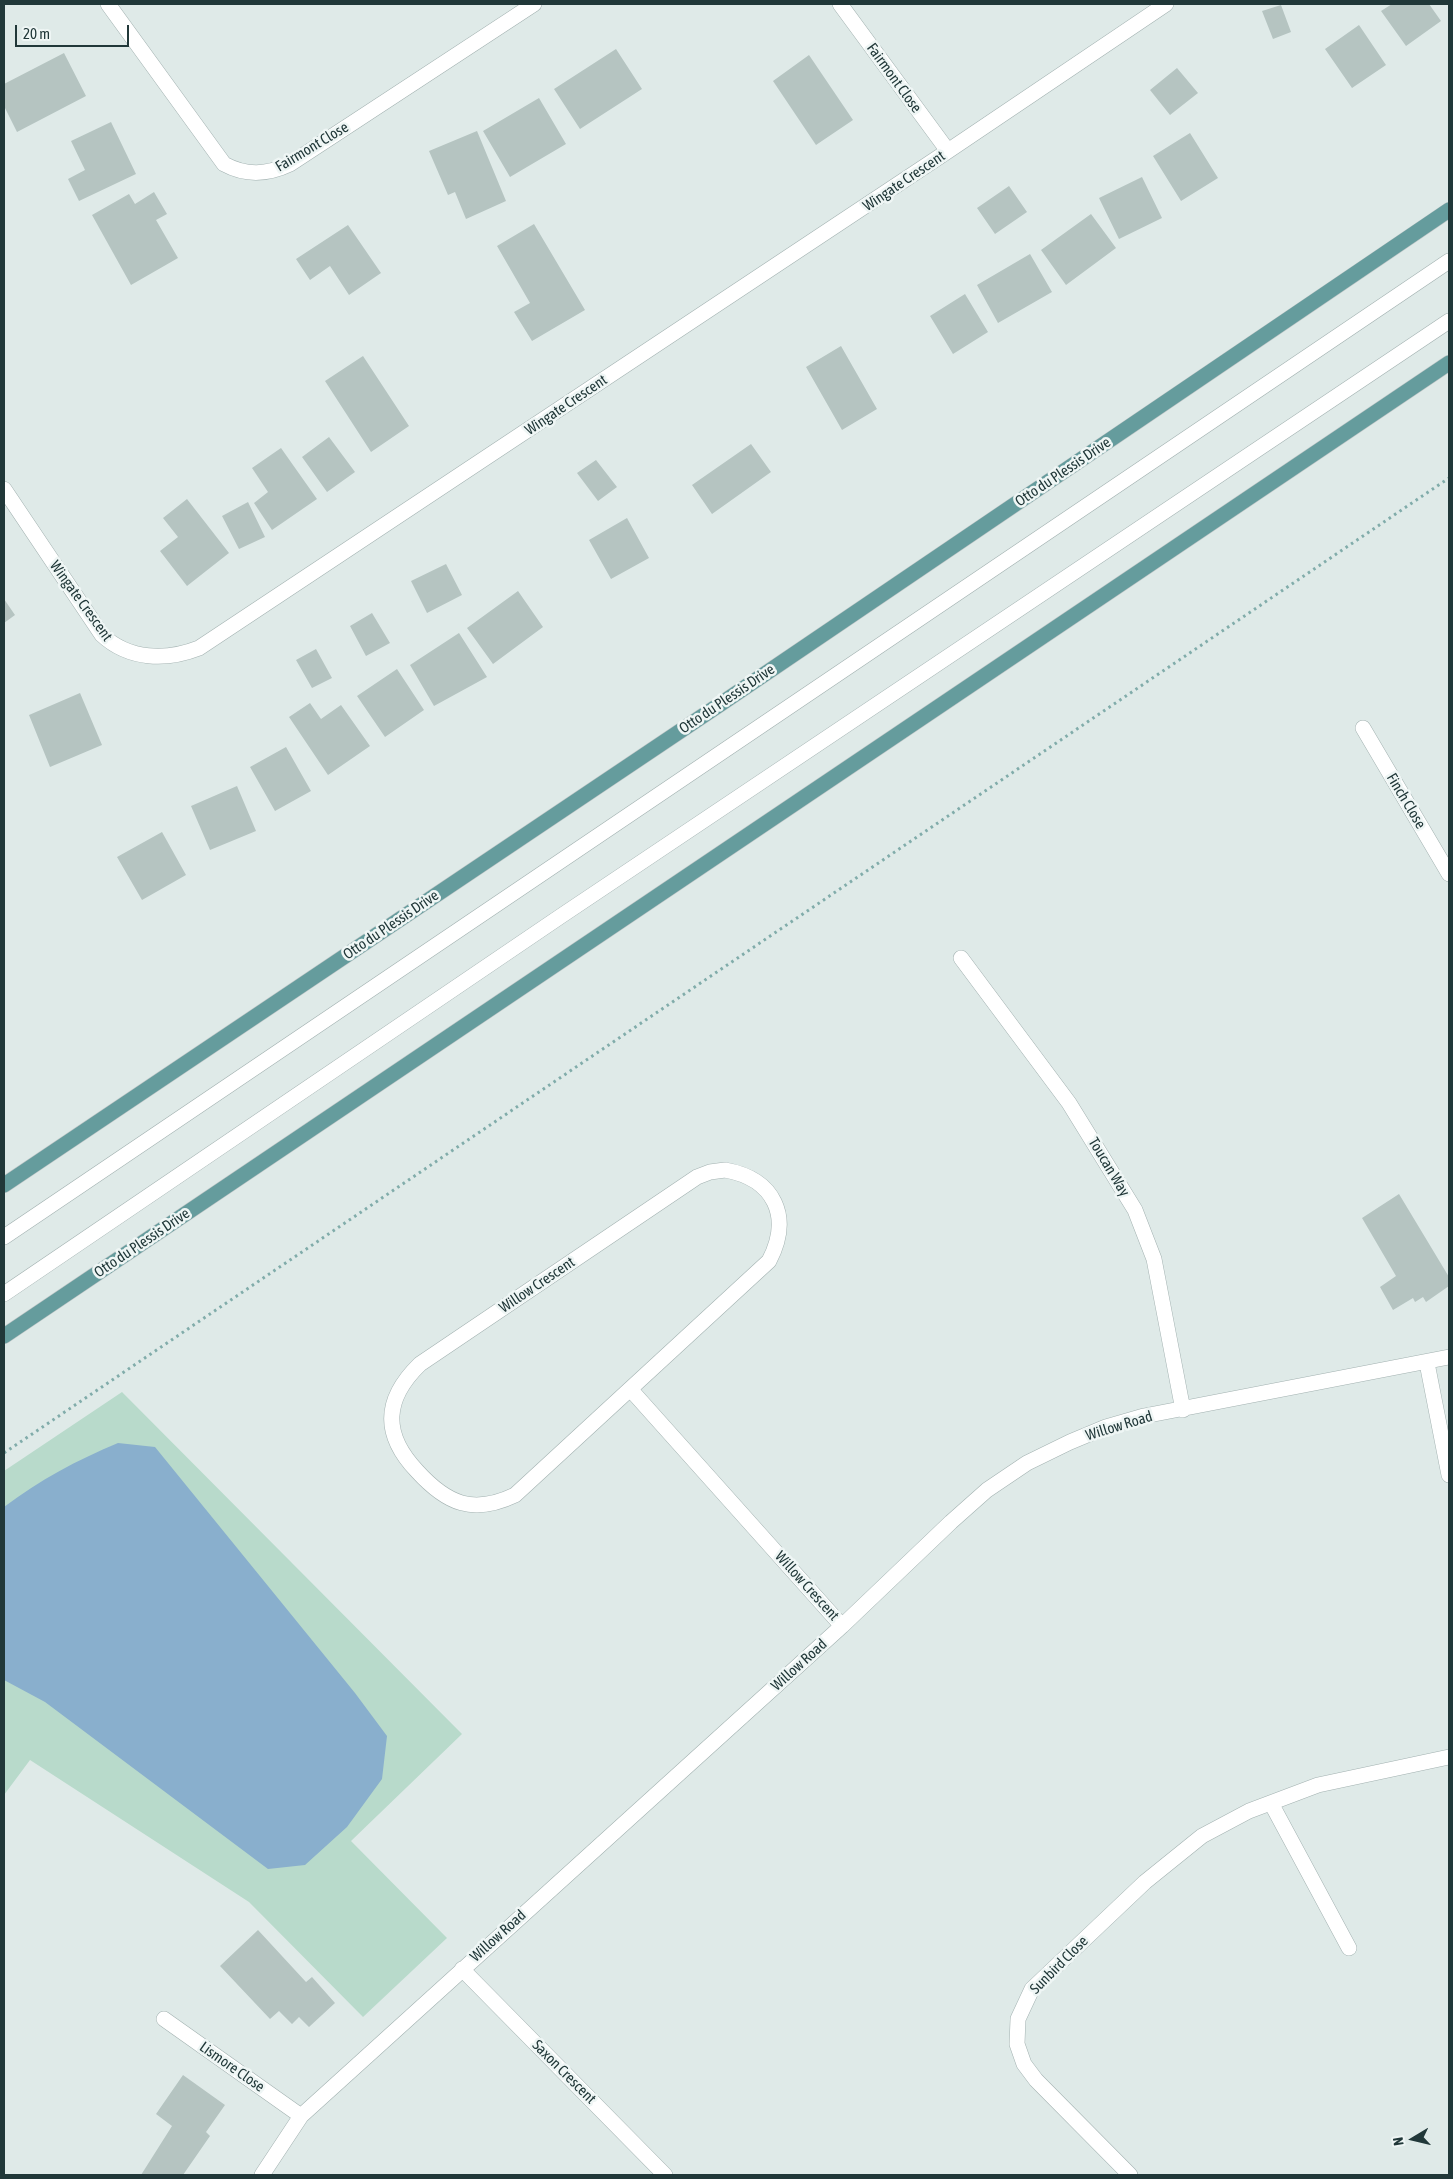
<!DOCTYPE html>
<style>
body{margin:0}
#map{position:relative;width:1453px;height:2179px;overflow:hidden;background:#dfeae8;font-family:"Asap Condensed",sans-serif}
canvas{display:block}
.frame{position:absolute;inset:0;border:5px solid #213839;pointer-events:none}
.north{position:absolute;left:1388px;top:2114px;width:50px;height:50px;-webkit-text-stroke:4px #eff6f5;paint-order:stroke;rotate:261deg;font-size:14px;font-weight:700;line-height:20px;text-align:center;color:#213839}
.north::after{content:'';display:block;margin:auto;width:18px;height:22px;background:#213839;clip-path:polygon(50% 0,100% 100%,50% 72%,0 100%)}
.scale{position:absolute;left:15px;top:25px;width:114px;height:22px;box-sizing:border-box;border:2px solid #213839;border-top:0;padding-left:6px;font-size:15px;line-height:18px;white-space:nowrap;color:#213839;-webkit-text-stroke:4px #eff6f5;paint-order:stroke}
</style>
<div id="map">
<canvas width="1453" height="2179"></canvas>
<div class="frame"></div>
<div class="north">N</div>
<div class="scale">20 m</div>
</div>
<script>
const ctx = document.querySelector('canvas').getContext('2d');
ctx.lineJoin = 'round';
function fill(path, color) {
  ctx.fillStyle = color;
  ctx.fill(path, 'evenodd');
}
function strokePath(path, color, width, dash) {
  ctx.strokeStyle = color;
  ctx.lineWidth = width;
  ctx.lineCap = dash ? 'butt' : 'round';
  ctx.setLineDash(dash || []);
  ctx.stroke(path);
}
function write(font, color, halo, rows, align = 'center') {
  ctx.font = font + ' "Asap Condensed",sans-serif';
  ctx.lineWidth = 5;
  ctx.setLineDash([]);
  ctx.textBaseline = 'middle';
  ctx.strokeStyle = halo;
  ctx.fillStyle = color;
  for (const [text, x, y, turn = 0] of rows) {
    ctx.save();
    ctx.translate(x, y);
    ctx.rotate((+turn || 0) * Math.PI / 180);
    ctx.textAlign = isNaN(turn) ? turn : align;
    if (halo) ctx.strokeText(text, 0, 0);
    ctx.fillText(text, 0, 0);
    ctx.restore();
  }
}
const green = new Path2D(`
 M122,1392L462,1734L351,1841L447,1938L363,2017L249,1902L30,1760L4,1795V1471Z`);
const water = new Path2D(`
 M118,1443L155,1447L355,1693L387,1736L382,1779L347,1827L305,1865L268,1869L45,1702L4,1680V1507C40,1480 77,1460 118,1443Z`);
const building = new Path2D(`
 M1392,4H1429L1441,21L1406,46L1381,11Z
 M1281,5L1291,32L1273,39L1262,11Z
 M1359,25L1386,65L1352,88L1325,49Z
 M616,49L642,89L580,129L554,89Z
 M64,53L86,96L17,132L4,106V84Z
 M809,55L853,120L816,145L773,81Z
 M1177,68L1198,93L1170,115L1150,90Z
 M539,98L566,144L510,177L483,131Z
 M111,122L136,174L79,201L68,179L85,170L71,141Z
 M477,131L506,201L466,219L455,192L448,195L429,151Z
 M1190,133L1218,178L1181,201L1153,156Z
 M1142,177L1162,218L1119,239L1099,198Z
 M1009,186L1027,212L995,234L977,208Z
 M154,192L167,214L156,220L178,258L131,285L92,215L129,194L135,204Z
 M1091,214L1116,248L1066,285L1041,250Z
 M534,224L585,310L532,341L514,312L530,303L497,246Z
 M348,225L381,273L349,295L330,266L310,280L296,259Z
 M1030,254L1052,292L998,323L977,285Z
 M965,294L988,332L953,354L930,316Z
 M841,346L877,409L842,430L806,367Z
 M363,356L409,426L371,452L325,381Z
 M329,437L355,472L327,492L302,457Z
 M751,444L771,472L712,514L692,485Z
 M281,448L317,499L272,530L254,503L268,492L252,468Z
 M596,460L617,487L598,501L577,473Z
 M187,499L229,553L187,586L160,551L178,537L163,518Z
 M248,502L265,537L239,549L222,516Z
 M627,518L649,558L611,579L589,540Z
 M446,564L462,595L427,613L411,581Z
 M518,591L543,627L493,664L467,628Z
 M4,599L15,615L4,623Z
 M372,613L390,643L366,656L350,626Z
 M459,633L487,677L434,706L410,665Z
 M316,649L332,678L312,688L296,660Z
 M397,669L424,710L385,737L357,696Z
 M80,693L102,745L50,767L29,715Z
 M310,703L321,719L341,705L370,746L328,775L289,717Z
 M286,747L311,791L275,811L250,767Z
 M237,786L256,831L210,850L191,806Z
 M162,832L186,875L142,900L117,857Z
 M1399,1194L1449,1277V1286L1426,1302L1423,1297L1415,1302L1413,1298L1393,1310L1380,1287L1396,1276L1362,1218Z
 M258,1930L306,1982L312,1977L335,2003L309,2027L299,2017L292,2024L279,2011L270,2019L220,1966Z
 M183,2075L225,2105L206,2132L210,2136L183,2175H141L172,2126L156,2114Z`);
const path = new Path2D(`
 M4,1453L1449,478`);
const service = new Path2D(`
 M4,1237L1449,261
 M4,1294L561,916L1449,321`);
const minor = new Path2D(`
 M108,4L224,164C246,176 267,175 290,164L534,4
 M840,4L948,151
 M4,489L102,635C129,660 166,661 199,648L948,151L1166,4
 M1363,728L1449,874
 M961,958L1069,1103L1135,1210L1154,1259L1183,1410
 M725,1170C775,1179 792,1217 769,1261L515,1495C473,1515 447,1504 417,1471C382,1434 384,1399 420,1364L697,1177L710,1172Z
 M1427,1363L1449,1475
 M631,1390L842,1626
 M1271,1803L1349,1948
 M462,1969L665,2175
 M164,2019L301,2116
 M262,2175L301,2116L842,1626L951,1522L987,1490L1027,1463L1070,1442L1106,1427L1144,1416L1449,1357
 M1130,2175L1036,2080L1024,2064L1017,2044L1018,2019L1032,1989L1145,1882L1202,1836L1249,1811L1318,1785L1449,1757`);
const primary = new Path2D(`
 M4,1185L725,701L1449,210
 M4,1336L1449,363`);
const streetNames = [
 ["Fairmont Close",894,78,54],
 ["Fairmont Close",312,147,-31],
 ["Wingate Crescent",904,181,-34],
 ["Wingate Crescent",566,405,-34],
 ["Otto du Plessis Drive",1063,472,-34],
 ["Wingate Crescent",81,601,54],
 ["Otto du Plessis Drive",727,699,-34],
 ["Finch Close",1406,801,59],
 ["Otto du Plessis Drive",391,925,-34],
 ["Toucan Way",1109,1167,59],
 ["Otto du Plessis Drive",142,1243,-34],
 ["Willow Crescent",537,1285,-34],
 ["Willow Road",1119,1426,-17],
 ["Willow Crescent",807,1586,48],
 ["Willow Road",799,1665,-42],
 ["Willow Road",498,1936,-42],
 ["Sunbird Close",1059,1965,-45],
 ["Lismore Close",232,2067,35],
 ["Saxon Crescent",564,2072,45]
];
fill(green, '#b8dacb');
fill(water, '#89afcd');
fill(building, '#b5c4c1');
strokePath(service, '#a2b1b0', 16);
strokePath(minor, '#a2b1b0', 16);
strokePath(primary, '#c1c7c8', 16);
strokePath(path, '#81acaa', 3, [2.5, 4]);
strokePath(service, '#fff', 15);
strokePath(minor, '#fff', 15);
strokePath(primary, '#659c9d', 15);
write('15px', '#213839', '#eff6f5', streetNames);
</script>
